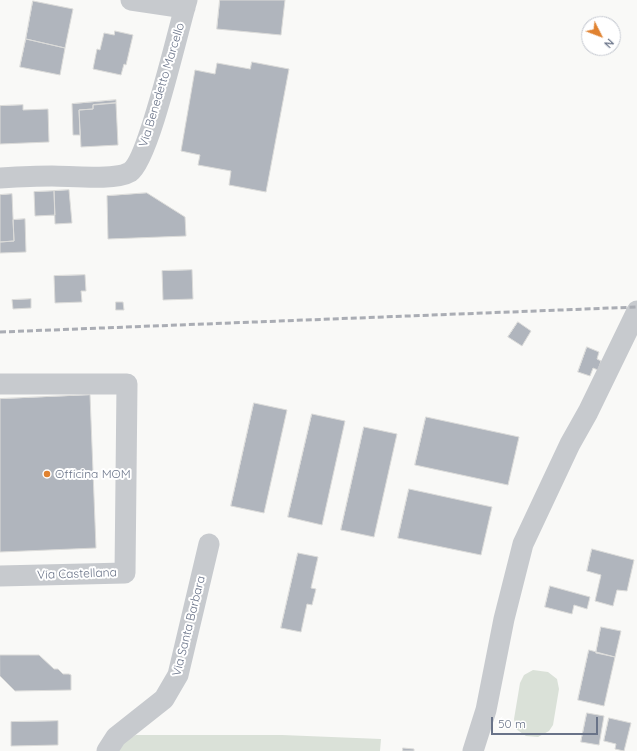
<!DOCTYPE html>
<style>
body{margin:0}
#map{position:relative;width:637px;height:751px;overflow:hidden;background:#f9f9f7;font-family:Quicksand,sans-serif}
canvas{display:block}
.north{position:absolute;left:581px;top:16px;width:40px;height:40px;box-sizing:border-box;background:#fff;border:1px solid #c3c7cf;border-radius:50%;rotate:132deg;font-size:11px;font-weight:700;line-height:16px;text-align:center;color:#697388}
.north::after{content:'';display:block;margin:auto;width:14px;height:18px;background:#e08230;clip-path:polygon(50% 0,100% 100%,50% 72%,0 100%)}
.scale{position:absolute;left:491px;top:717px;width:107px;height:18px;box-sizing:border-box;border:2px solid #697388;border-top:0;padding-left:5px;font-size:12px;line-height:14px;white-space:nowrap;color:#697388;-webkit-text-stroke:3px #fff;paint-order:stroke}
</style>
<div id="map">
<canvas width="637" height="751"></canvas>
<div class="north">N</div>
<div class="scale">50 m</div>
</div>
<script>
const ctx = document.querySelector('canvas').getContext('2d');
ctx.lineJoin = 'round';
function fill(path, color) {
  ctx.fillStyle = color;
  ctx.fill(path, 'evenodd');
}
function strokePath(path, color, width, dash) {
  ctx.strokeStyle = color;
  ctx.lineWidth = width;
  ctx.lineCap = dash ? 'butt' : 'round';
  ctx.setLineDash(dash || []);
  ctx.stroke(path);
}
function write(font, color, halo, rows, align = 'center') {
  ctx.font = font + ' Quicksand,sans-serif';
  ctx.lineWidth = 4;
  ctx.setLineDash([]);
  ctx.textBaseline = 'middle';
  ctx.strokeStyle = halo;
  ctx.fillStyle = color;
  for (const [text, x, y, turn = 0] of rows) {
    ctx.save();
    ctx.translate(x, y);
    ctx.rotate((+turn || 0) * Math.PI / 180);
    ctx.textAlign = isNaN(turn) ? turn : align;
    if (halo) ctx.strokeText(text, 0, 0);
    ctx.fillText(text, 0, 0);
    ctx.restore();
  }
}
const green = new Path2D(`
 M533,670L548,672L557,679L559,689L553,725L549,731L538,737L526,736L516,729L514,719L520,683L524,675Z
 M136,735H282L381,739L380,751H119L122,742Z`);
const building = new Path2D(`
 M220,0H285L281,35L217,29Z
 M33,1L73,9L65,48L26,39Z
 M115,31L133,35L126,65L124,64L121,75L93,69L97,49L100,50L104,33L114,35Z
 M26,39L65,48L60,75L20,67Z
 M252,62L289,69L266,192L229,185L231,171L198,165L200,155L181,151L195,70L215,74L217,63L250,69Z
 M116,100V103L93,105V109L79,110L80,135H73L72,104Z
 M116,103L118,145L81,147L79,110L93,109V105Z
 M23,105V110L48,109L49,142L0,144V106Z
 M69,190L72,223L55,224L54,191Z
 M54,191L55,215L35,216L34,192Z
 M147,193L185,217L186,236L108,239L107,196Z
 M12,194L14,241L0,242V195Z
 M25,219L26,252L0,253V242L14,241L13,220Z
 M192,270L193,299L163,300L162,271Z
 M85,275L86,291H81L82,302L55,303L54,276Z
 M31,299V308L13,309L12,300Z
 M116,302H123L124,310H116Z
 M518,322L531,331L522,346L508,337Z
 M587,347L599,352L597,359L601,361L598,370L593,368L590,376L578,372Z
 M90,395L96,548L0,552V399Z
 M254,403L287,410L264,513L231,506Z
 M312,414L345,421L322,525L288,517Z
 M426,417L519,437L508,485L415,465Z
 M364,427L397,434L374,537L341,530Z
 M409,489L492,507L481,555L398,538Z
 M592,549L634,560L627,591L617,590L613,606L595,601L601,575L587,571Z
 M298,553L318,557L311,588L316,589L312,605L307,604L301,632L281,628Z
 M550,586L590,597L587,609L574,605L572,614L545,607Z
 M601,627L621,631L615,657L596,653Z
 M589,650L615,657L604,706L578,700Z
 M0,655H39L54,669H58L63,674H69L71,675V690L15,691L0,676Z
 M587,713L604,716L599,745L581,742Z
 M609,718L631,723L624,751L615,749L616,744L604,741Z
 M58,721V745L11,746V722Z
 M403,748L414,749V751H403Z`);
const minor = new Path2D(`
 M131,0L185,8
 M0,178C17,177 34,176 52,176C71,176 115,181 130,172C149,160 178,29 187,0
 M0,384H127L125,573L0,576
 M107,751L116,737L164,699L178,675L209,544
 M473,751L486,710L504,619L523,544L570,444L588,412L637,311`);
const rail = new Path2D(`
 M0,332L637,307`);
const markers = [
 [47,474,4,"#e08230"]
];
const streetNames = [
 ["Via Benedetto Marcello",162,85,-73],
 ["Via Castellana",77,574,-2],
 ["Via Santa Barbara",189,626,-76]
];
const poiNames = [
 ["Officina MOM",55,474]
];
fill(green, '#dae1d8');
fill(building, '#b0b5bd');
strokePath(building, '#dbdbd9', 1);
strokePath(minor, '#c7cace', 21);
strokePath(rail, '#aaadb4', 3, [6, 3]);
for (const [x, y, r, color] of markers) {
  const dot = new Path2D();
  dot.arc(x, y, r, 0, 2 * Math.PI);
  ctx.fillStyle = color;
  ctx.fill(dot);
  strokePath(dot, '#fff', 1.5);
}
write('12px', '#697388', '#fff', streetNames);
write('12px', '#697388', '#fff', poiNames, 'left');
</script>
